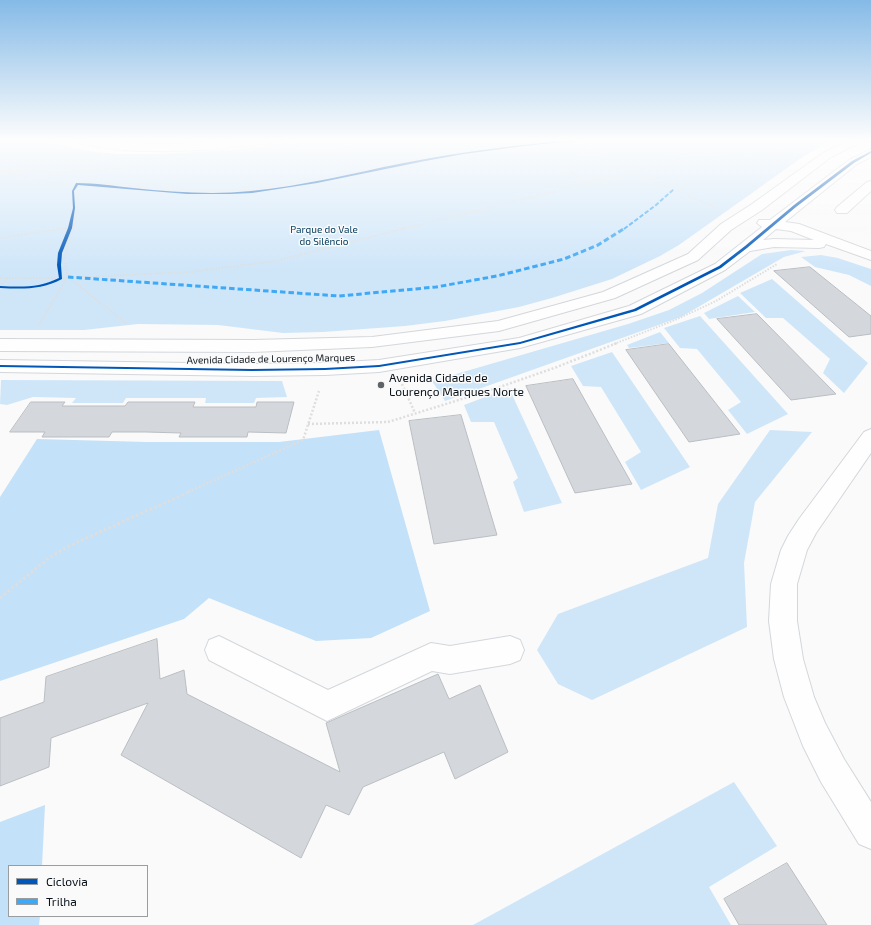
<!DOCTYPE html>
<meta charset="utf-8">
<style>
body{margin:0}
#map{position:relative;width:871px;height:925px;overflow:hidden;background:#fafafa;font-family:"Exo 2",sans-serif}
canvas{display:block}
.legend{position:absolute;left:8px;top:865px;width:140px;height:52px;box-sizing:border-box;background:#fafafa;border:1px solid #9a9da0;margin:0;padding:5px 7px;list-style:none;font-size:12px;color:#0a1219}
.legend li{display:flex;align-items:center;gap:8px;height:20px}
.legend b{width:20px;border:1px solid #9a9da0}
</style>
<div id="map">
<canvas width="871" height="925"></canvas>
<ul class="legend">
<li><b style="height:5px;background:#0057b8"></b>Ciclovia</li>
<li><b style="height:5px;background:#3fa9f5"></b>Trilha</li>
</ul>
</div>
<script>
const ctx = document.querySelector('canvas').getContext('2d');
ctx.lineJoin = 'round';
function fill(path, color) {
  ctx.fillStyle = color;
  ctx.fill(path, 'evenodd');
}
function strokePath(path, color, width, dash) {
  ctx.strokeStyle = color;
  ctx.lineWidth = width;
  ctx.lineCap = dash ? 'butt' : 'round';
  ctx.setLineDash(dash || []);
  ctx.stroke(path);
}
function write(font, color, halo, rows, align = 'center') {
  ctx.font = font + ' "Exo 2",sans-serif';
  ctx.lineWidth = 3;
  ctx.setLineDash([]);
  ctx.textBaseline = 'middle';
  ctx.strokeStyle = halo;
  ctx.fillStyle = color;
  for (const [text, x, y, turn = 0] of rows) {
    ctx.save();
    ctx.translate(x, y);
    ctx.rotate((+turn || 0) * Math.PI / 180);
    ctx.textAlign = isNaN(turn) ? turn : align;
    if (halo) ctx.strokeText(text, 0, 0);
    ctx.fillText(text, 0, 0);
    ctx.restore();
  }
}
const green = new Path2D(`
 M0,140H37L90,151L118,154H157L240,149L309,140H833L804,156L679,245L660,256L612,279L552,298L519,307L445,321L405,326L323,332L283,333L218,325L138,324L84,330H0Z
 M791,250L806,251L784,257L681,317L445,401L432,381L628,324L669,310L702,293L762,254Z
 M821,255L838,258L871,269V286L849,275L815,267L801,257Z
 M772,279L868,363L844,393L823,373L830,359L783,318H766L740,293Z
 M738,296L755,312L709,319L704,313Z
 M700,316L788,414L747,434L728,410L741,402L697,349L680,348L664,328Z
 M660,332L669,343L629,348L627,345Z
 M612,352L690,467L641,490L625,462L641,452L601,387L583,386L571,366Z
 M1,380L282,381L287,397L256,398L254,403H205L206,398H126L123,403H72L76,398L33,397L7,405L0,404Z
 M509,388L562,503L524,512L513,482L518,478L494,422H471L464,405Z
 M770,430L812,432L755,502L744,563L747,627L592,700L558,684L537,650L558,614L708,558L718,504Z
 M734,782L777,846L709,887L731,925H473Z`);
const forest = new Path2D(`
 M379,430L430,611L371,638L316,641L209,598L184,619L0,681V497L37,439L146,442H279Z
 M45,805L42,866H9V916H40L39,925H0V822Z`);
const building = new Path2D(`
 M810,267L871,316V334L849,337L774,271Z
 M757,314L836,394L791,400L717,319Z
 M669,344L740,434L689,442L626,350Z
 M573,379L632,484L575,493L526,386Z
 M31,402H65L62,406H125L128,402H195L193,407H256L257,402H294L286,433L248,432L247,437H179L181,433L146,432H112L109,437H42L45,432H10Z
 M461,415L497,535L434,544L409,421Z
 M157,639L160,679L184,670L187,694L340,772L326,723L438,674L449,699L480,685L508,752L455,779L444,752L363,787L349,815L326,805L301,858L121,755L148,703L51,738L49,767L0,786V718L44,702L46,677Z
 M787,863L827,925H739L724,899Z`);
const pathFar3 = new Path2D(`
 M562,140L717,208
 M286,149L360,152H451
 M2,170L63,172L129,167
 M0,171L66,185L94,183L183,190H250L346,174L459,152L557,140
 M586,184L564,165L569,161L589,153
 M60,229L70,228
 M73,229C78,213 79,201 77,184
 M402,229L633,172L679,158L700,154L777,152L799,140`);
const pathFar2 = new Path2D(`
 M73,228L64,260L68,277L127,324
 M0,238L67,228
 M0,278H61L191,272L276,261L406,228
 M0,286L8,278
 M39,325L67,278
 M614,344L675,320L716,301L777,264`);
const pathFar1 = new Path2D(`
 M402,384L415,413
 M308,424L388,422L494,389L557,367L617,343
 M188,492L303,440L319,391`);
const path = new Path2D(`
 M0,598L50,557L71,545L191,491`);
const minor = new Path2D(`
 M75,140C109,140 142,145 176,144C209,143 244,136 276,140L271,143C207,150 139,158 76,142Z
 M849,140H862L861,142L831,157L762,210L731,230L698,260L615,298L499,331L372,347L253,352L0,351V339L253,340L372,337L498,321L603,292L688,254L721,224L752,204L823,153Z
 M871,149V157L857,164L785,222L799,224L871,251V260L826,244L824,247L819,248L774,247L750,251L725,270L641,314L520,348L379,372L325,375L252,376L0,372V360L252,364L325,363L379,360L519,338L629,306L715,264L762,227L757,223L759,220H770L849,160ZM776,229L791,231L814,240L774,239L763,240Z
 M871,181V191L847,213H837L835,210L837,207L867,182Z
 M871,429V453L816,533L807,550L797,584V621L803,659L814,697L825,723L844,759L871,802V849L859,844L821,782L803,746L784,697L774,659L769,621L771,584L781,550L788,536L799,519L864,432Z
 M219,636L328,690L431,643L450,646L510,636L520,640L524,650L520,660L510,664L450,674L432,671L327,721L209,660L205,650L209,640Z`);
const quietFar1 = new Path2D(`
 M624,229L656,205L674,189`);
const quiet = new Path2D(`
 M68,277L339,296L436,287L497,276L564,259L598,245L625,228`);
const cycleway = new Path2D(`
 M578,140H585L524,146L464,154L425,161L317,183L252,193L230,194H187L78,185L74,191L75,208L72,228L62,253L61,265L62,279C41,290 23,289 0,288V286C22,287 39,288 59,278L57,265L58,253L68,228L73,208L72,191L76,183C95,183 115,186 133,188C173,192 212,195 251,191C303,186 353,173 404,163C461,152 519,144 578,140Z
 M871,151V153L854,163L796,207L747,248L721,268L636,311L520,344L379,367L325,370L252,371L0,367V365L252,369L325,368L379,365L520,342L634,309L719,266L745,246L794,205L852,161Z`);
const markers = [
 [381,385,4,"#5e6368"]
];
const farParknames = [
 ["Parque do Vale",324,230],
 ["do Silêncio",324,242]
];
const farStreetnames = [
 ["Avenida Cidade de Lourenço Marques",271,359,-1]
];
const poiNames = [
 ["Avenida Cidade de",389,378],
 ["Lourenço Marques Norte",389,392]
];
fill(green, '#cfe6f9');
fill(forest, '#c3e1f8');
fill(building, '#d4d8dc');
strokePath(building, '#babec2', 1);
strokePath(minor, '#d3d7db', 2);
strokePath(pathFar3, '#dededf', 1.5, [1, 1]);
strokePath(pathFar2, '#dededf', 2, [1.5, 1.5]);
strokePath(pathFar1, '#dededf', 2.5, [2, 2]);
strokePath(path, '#dededf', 3, [2.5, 2.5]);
fill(minor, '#fefefe');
strokePath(quietFar1, '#3fa9f5', 2, [4.5, 2]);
strokePath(quiet, '#3fa9f5', 3, [5.5, 3]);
fill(cycleway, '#0057b8');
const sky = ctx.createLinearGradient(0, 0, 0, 269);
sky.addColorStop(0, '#85bae7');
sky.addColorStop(0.52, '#fdfdfd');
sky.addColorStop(1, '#fdfdfd00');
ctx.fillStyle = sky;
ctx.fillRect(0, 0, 871, 269);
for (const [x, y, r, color] of markers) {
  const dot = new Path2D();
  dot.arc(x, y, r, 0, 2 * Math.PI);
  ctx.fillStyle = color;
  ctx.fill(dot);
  strokePath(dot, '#fafafa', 1.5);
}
write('10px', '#063e60', '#fafafa', farParknames);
write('10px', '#0a1219', '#fafafa', farStreetnames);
write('12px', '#0a1219', '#fafafa', poiNames, 'left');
</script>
